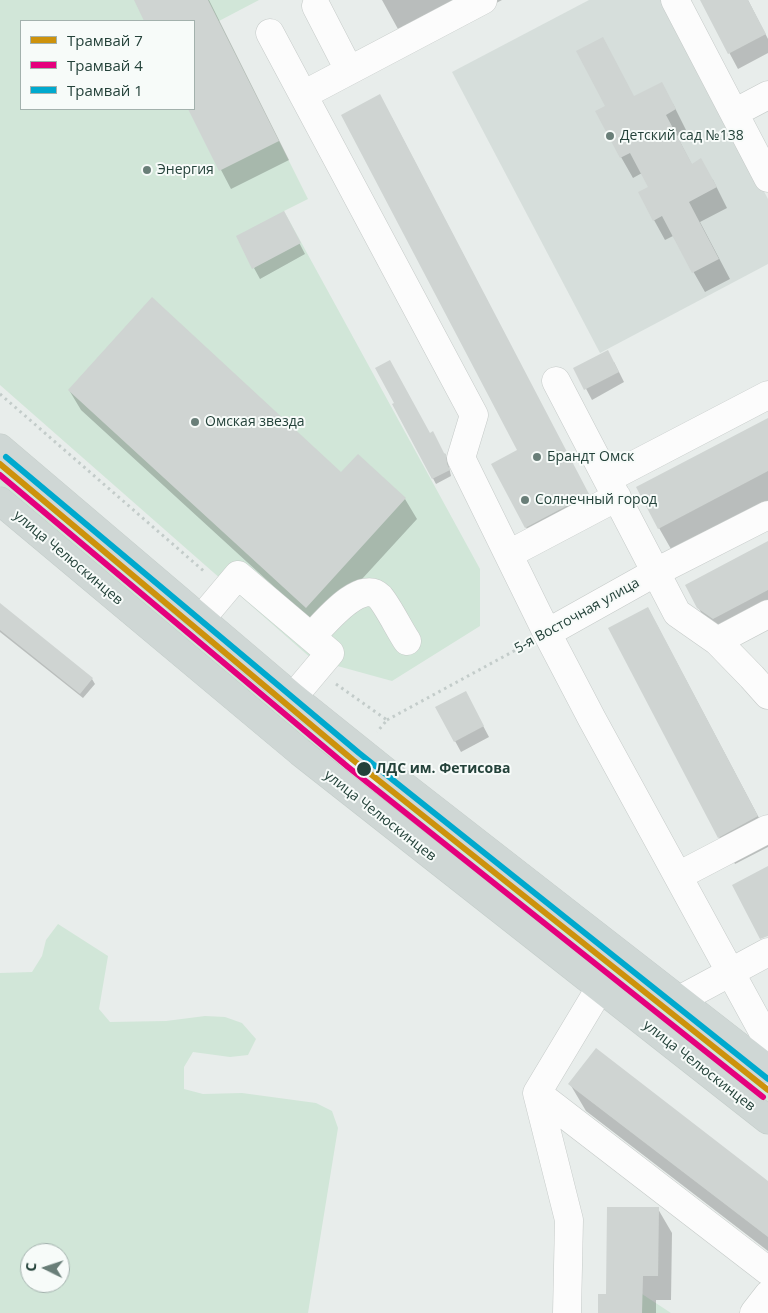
<!DOCTYPE html>
<meta charset="utf-8">
<style>
body{margin:0}
#map{position:relative;width:768px;height:1313px;overflow:hidden;background:#e8edeb;font-family:"Open Sans",sans-serif}
canvas{display:block}
.legend{position:absolute;left:20px;top:20px;width:175px;height:90px;box-sizing:border-box;background:#f7fbf9;border:1px solid #a3b1ad;margin:0;padding:6px 9px;list-style:none;font-size:15px;color:#24423a}
.legend li{display:flex;align-items:center;gap:10px;height:25px}
.legend b{width:25px;border:1px solid #a3b1ad}
.north{position:absolute;left:20px;top:1243px;width:50px;height:50px;box-sizing:border-box;background:#f7fbf9;border:1px solid #a3b1ad;border-radius:50%;rotate:274deg;font-size:14px;font-weight:700;line-height:20px;text-align:center;color:#24423a}
.north::after{content:'';display:block;margin:auto;width:18px;height:22px;background:#697e78;clip-path:polygon(50% 0,100% 100%,50% 72%,0 100%)}
</style>
<div id="map">
<canvas width="768" height="1313"></canvas>
<ul class="legend">
<li><b style="height:6px;background:#cd920c"></b>Трамвай 7</li>
<li><b style="height:6px;background:#e5007d"></b>Трамвай 4</li>
<li><b style="height:6px;background:#00a9ce"></b>Трамвай 1</li>
</ul>
<div class="north">С</div>
</div>
<script>
const ctx = document.querySelector('canvas').getContext('2d');
ctx.lineJoin = 'round';
function fill(path, color) {
  ctx.fillStyle = color;
  ctx.fill(path, 'evenodd');
}
function strokePath(path, color, width, dash) {
  ctx.strokeStyle = color;
  ctx.lineWidth = width;
  ctx.lineCap = dash ? 'butt' : 'round';
  ctx.setLineDash(dash || []);
  ctx.stroke(path);
}
function write(font, color, halo, rows, align = 'center') {
  ctx.font = font + ' "Open Sans",sans-serif';
  ctx.lineWidth = 4;
  ctx.setLineDash([]);
  ctx.textBaseline = 'middle';
  ctx.strokeStyle = halo;
  ctx.fillStyle = color;
  for (const [text, x, y, turn = 0] of rows) {
    ctx.save();
    ctx.translate(x, y);
    ctx.rotate((+turn || 0) * Math.PI / 180);
    ctx.textAlign = isNaN(turn) ? turn : align;
    if (halo) ctx.strokeText(text, 0, 0);
    ctx.fillText(text, 0, 0);
    ctx.restore();
  }
}
const built = new Path2D(`
 M589,0H664L768,199V264L600,353L452,72Z`);
const green = new Path2D(`
 M0,0H259L219,21L308,199L284,211L480,569V626L392,681L312,659L0,385ZM21,21H194V109H21Z
 M0,462L349,754L344,764L335,765L313,749L0,486Z
 M379,784L390,786L768,1086V1107L373,796L374,789Z
 M58,924L108,956L99,1009L110,1022L166,1021L205,1016L225,1017L242,1023L256,1039L248,1055L230,1057L193,1052L184,1067V1089L203,1094L242,1093L316,1103L332,1111L338,1128L308,1313H0V973L32,972L42,956L46,940ZM30,1253H60V1283H30Z
 M642,1294L671,1313H642Z`);
const shadow = new Path2D(`
 M135,0H209L289,160L231,189L189,109H194V21H146Z
 M382,0H502L409,49Z
 M701,0H748L768,39V53L738,69Z
 M634,98L673,104L686,130L677,136L692,165L713,180L727,208L700,222L730,279L705,292L673,236L665,240L654,220L649,187L642,173L633,178L621,157Z
 M391,116L599,515L537,547L526,527L518,450Z
 M289,223L305,254L260,279L254,268Z
 M614,362L624,382L592,400L575,368Z
 M69,390L341,473L405,499L417,519L318,627L81,410Z
 M394,405L429,435L447,458L451,476L436,484Z
 M768,419V507L675,556L659,528Z
 M768,542V626L714,635L698,607Z
 M0,604L92,679L95,684L83,698L0,632Z
 M648,608L768,835V847L735,864L719,837Z
 M471,703L489,737L461,752L437,708Z
 M570,1084L768,1183V1251L586,1111Z
 M658,1209L672,1233L671,1300H656V1313H599Z`);
const building = new Path2D(`
 M134,0H208L279,141L219,171L188,109H194V21H144Z
 M700,0H748L766,34L728,54Z
 M603,37L634,96L662,82L676,109L666,115L692,164L701,158L717,187L689,202L719,259L692,273L662,216L653,221L638,192L648,187L630,153L620,158L595,111L605,106L576,51Z
 M380,94L589,494L525,528L491,464L517,450L341,115Z
 M284,211L301,243L252,269L236,236Z
 M152,297L341,472L358,454L406,498L306,608L68,390Z
 M608,350L619,372L584,390L573,368Z
 M390,360L430,433L433,431L444,453L446,454L447,464L450,470L432,479L392,404L394,403L375,368Z
 M768,418V471L658,529L636,487Z
 M768,541V590L713,619L697,608L685,585Z
 M0,603L93,678L80,694L0,630Z
 M648,607L758,816L718,838L608,628Z
 M466,691L484,726L454,742L435,707Z
 M768,866V936L760,939L732,885Z
 M596,1048L768,1181V1237L568,1084Z
 M607,1207H659L658,1276H643L642,1313H598V1294H606Z`);
const path = new Path2D(`
 M0,394L206,573
 M336,684L387,720L377,732
 M387,720L525,645`);
const minor = new Path2D(`
 M675,0L768,178
 M316,6L349,70
 M270,33L474,415L461,458L547,633L592,719L768,1041
 M303,95L483,0
 M734,113L768,95
 M556,381L677,613L717,641L752,677L768,695
 M607,479L768,395
 M509,554L617,497
 M201,619L238,575L330,653L293,697
 M547,633L656,572L768,515
 M311,637C323,625 361,577 380,597C389,608 399,629 407,641
 M717,641L768,614
 M678,876L768,829
 M679,1000L768,952
 M537,1093L768,1271
 M567,1313L569,1220L537,1093L600,988
 M754,1313L768,1295`);
const major = new Path2D(`
 M0,448L293,697L399,782L768,1069
 M0,501L300,752L768,1120`);
const tram1 = new Path2D(`
 M0,464L353,760L768,1090`);
const tram2 = new Path2D(`
 M0,475L348,767L763,1097`);
const tram3 = new Path2D(`
 M6,457L359,753L768,1079`);
const markers = [
 [610,136,5,"#697e78"],
 [147,170,5,"#697e78"],
 [195,422,5,"#697e78"],
 [537,457,5,"#697e78"],
 [525,500,5,"#697e78"],
 [364,769,8,"#24423a"]
];
const poiNames = [
 ["Детский сад №138",620,136],
 ["Энергия",157,170],
 ["Омская звезда",205,422],
 ["Брандт Омск",547,457],
 ["Солнечный город",535,500]
];
const streetNames = [
 ["улица Челюскинцев",68,558,40],
 ["5-я Восточная улица",577,616,-29],
 ["улица Челюскинцев",380,816,38],
 ["улица Челюскинцев",699,1066,38]
];
const stopNames = [
 ["ЛДС им. Фетисова",376,769]
];
fill(built, '#d6dedb');
fill(green, '#d1e6d8');
fill(shadow, '#0003');
fill(building, '#cfd4d2');
strokePath(minor, '#c5cac8', 29);
strokePath(major, '#c3ccc9', 29);
strokePath(path, '#c3ccca', 3, [2.5, 4]);
strokePath(minor, '#fcfcfc', 28);
strokePath(major, '#cfd7d5', 28);
strokePath(tram1, '#cd920c', 6);
strokePath(tram2, '#e5007d', 6);
strokePath(tram3, '#00a9ce', 6);
for (const [x, y, r, color] of markers) {
  const dot = new Path2D();
  dot.arc(x, y, r, 0, 2 * Math.PI);
  ctx.fillStyle = color;
  ctx.fill(dot);
  strokePath(dot, '#f7fbf9', 2);
}
write('14px', '#24423a', '#f7fbf9', poiNames, 'left');
write('14px', '#24423a', '#f7fbf9', streetNames);
write('bold 14px', '#24423a', '#f7fbf9', stopNames, 'left');
</script>
